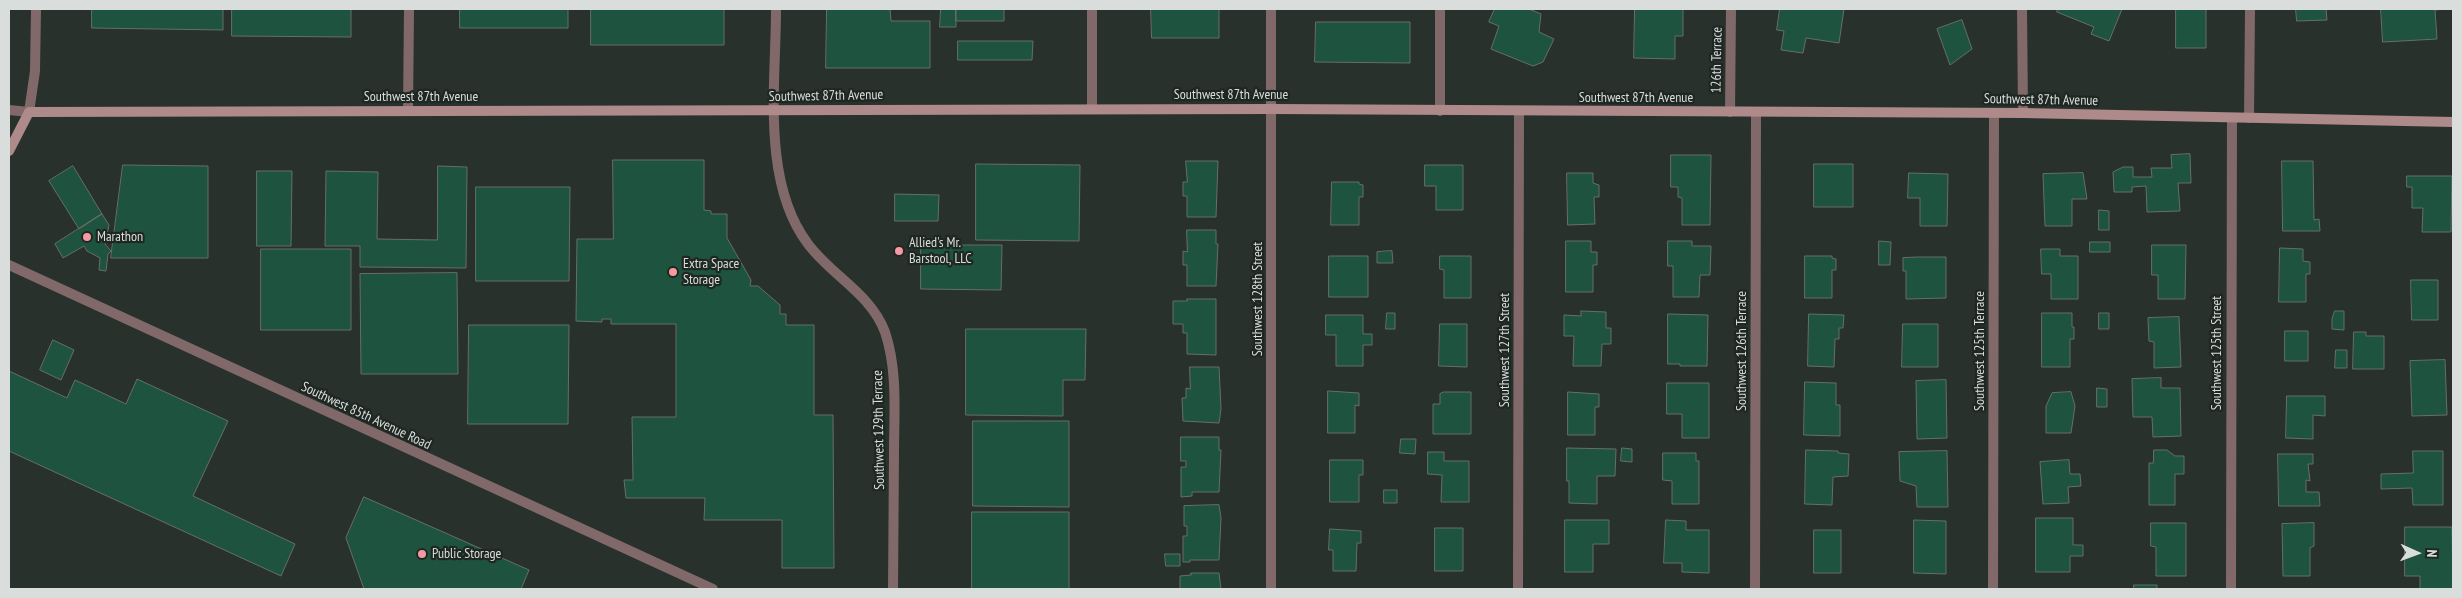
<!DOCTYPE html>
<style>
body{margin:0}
#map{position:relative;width:2462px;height:598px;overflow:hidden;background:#29312d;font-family:"PT Sans Narrow",sans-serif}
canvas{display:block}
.frame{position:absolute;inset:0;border:10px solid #d9dedc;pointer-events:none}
.north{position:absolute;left:2392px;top:528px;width:50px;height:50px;-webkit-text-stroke:4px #1f2723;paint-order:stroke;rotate:92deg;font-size:14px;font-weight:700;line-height:20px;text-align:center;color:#d9dedc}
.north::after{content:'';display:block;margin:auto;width:18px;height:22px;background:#d9dedc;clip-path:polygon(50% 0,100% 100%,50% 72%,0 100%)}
</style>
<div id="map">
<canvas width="2462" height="598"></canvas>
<div class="frame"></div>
<div class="north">N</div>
</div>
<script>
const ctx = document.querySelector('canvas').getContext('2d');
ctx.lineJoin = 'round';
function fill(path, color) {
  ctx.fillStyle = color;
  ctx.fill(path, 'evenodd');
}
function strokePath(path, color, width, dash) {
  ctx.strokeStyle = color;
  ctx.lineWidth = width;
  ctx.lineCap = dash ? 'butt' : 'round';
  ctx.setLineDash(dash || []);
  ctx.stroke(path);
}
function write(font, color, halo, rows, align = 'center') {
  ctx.font = font + ' "PT Sans Narrow",sans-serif';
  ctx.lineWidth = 4.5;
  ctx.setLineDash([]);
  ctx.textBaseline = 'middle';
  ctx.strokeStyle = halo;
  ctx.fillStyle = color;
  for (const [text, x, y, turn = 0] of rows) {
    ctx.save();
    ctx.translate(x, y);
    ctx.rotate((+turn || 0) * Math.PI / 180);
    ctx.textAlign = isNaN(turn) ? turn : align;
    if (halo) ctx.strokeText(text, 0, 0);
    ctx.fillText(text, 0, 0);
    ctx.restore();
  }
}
const building = new Path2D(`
 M92,9H223V30L92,28Z
 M232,9H351V37L232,36Z
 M460,9H568V28H460Z
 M591,9H724V45H591Z
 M827,9H890L891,21H930V68H826Z
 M941,9H956V27H940Z
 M956,9H1004V21H956Z
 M1151,9H1219V38H1152Z
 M1495,9H1529L1541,14L1539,32L1554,39L1543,62L1533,66L1491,49L1499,26L1489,22Z
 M1635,9H1683V36H1675V59L1634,58Z
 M1780,9H1844L1839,43L1806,38L1803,53L1781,50L1784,31L1777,30Z
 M2058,9H2122L2109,41L2091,34L2094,27L2057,12Z
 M2176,9H2206V48H2176Z
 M2296,9H2326L2327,20L2297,21Z
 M2381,9H2446L2435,10L2437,39L2383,42Z
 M1962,20L1972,49L1950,65L1937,29Z
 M1316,22H1410V63L1315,62Z
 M958,41H1033L1032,60H958Z
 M2190,154L2191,183H2178L2180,211L2147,212L2146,186L2132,187V192H2114L2113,172L2123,167H2133V177H2152L2151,168H2172L2171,155Z
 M1671,155H1711L1710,225H1682V198L1678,197V187H1671Z
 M613,160H704V210L711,211V214H727V238L751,280L750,286H758L780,305V314H786V325H814V415H833L834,568H782V520H704L705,498H626L624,480H633L632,417H676V324H611V319H602V322L576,321L577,239H613Z
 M1186,161H1218L1216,217H1187V196H1183V182H1187Z
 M2282,161H2313L2314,220L2319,219L2320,231H2283Z
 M976,164L1080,165L1079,241L976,240Z
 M1814,164H1853V207H1814Z
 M123,165L208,166V258H111Z
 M1425,165H1463V210H1436V186H1425Z
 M73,166L102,214L79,229L49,181Z
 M438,166L467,167L466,268L360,267V246H325L326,171L378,172L377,239L437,240Z
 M257,171H292L291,246H257Z
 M1567,173H1593V183L1599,185V197H1594L1595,224L1568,225Z
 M1909,173L1948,174L1947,226H1920V198H1908Z
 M2083,173L2087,199H2072V226H2045L2043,174Z
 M2407,176H2452L2451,232H2422L2423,208H2412V187H2407Z
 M1332,182H1359V184L1363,185V197H1359V225H1331Z
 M476,187H570L569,281H476Z
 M895,194L939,195L938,221H895Z
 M2099,210L2109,211V230H2099Z
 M102,214L109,225L105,244L111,251L108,254L106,271L99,270L100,258L87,251L84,246L63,258L55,244Z
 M1187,230H1216V244H1218L1216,286H1187V265H1183V251L1187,252Z
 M1566,241H1591V252H1597V265H1593V292H1566Z
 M1668,241H1692V246H1711L1710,275H1700L1699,297H1673V266H1668Z
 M1879,241L1891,242L1890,265H1879Z
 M2090,242H2110V252H2090Z
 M921,245H1002L1001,290L921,289Z
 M2152,245H2186L2185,299H2158V275H2152Z
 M2280,248L2303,249V261L2310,262V274H2306V302H2279Z
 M261,249H351V330H261Z
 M2041,249H2060V256H2078V299H2051V274H2042Z
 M1392,251L1393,263H1377V252Z
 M1329,256H1368V297H1329Z
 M1440,256H1471V298H1444V270L1440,269Z
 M1805,256H1832V258L1836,259V270H1832V298H1805Z
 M1919,257H1946V298L1906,299V271H1903V258Z
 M457,273L458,374H361L360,274Z
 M2411,280H2438V320H2412Z
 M1187,299H1216V355L1187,354V333H1183V324H1173V301H1187Z
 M1581,311L1606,312V328H1611V344H1602L1601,366H1573L1574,336H1564V315L1581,316Z
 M2335,311H2344V330L2332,329V319Z
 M1387,313H1395V329H1386Z
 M2042,313H2072V327H2074V339H2070V367H2042Z
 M2099,313H2109V329H2099Z
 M1668,314L1708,315L1707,366H1680V364H1668Z
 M1809,314L1844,315L1843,328H1839V339H1835L1834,367L1808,366Z
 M1326,315H1363V334H1372V345H1363V366H1336V335H1326Z
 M2179,317L2181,367L2154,368V342L2149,341L2148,318Z
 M1440,324H1467V367L1439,366Z
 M1903,324H1938V367H1902Z
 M469,325H569L568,424H468Z
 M966,329H1086L1085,380H1063V416L966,415Z
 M2285,331H2308V361H2285Z
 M2354,332H2366V336H2384V369H2353Z
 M53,340L74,350L61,380L40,370Z
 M2336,350H2347V368H2335Z
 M2445,360L2447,415L2412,416L2410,361Z
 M1190,367H1219L1221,409L1219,423L1183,421L1182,398H1186V388L1190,389Z
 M9,371L67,398L75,380L126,404L137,379L228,421L193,496L295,544L281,576L9,451Z
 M2161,378V388H2180L2181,436L2153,437L2152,417H2133L2132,379Z
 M1946,380L1947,438L1917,439L1916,381Z
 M1805,382L1836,383V405H1840V436L1804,435Z
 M1667,383H1709V438H1682V414H1667Z
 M2097,388L2107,389V407H2097Z
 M1328,391L1359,393V406L1355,405V433H1328Z
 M1444,392H1471V434H1433V404H1440V394Z
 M1568,392L1599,394V407H1595V435H1568Z
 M2071,392L2075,406L2071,433H2046V406L2052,393Z
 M2287,396H2325V416L2313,415V439L2286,438Z
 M973,421H1069V507L973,506Z
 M1181,437H1219V450H1221L1219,492H1192V496L1181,497V467H1186V461H1181Z
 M1401,439H1416L1415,454L1400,453Z
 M1567,448L1616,449L1615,476H1597V504L1569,503V481H1567Z
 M1622,448L1632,449V462L1621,461Z
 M1806,450L1838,451V453L1849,454L1848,476L1833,477L1832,505L1805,504Z
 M2154,450H2167L2175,456H2184V474H2175V505H2149V463H2153Z
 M1947,451L1948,507H1917L1916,486L1900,481L1899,452Z
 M2413,451H2443V505H2413L2412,488L2381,489V474L2413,473Z
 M1428,452H1444V461H1469V502H1441L1442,475L1428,474Z
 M1663,453H1696V461H1699V504H1672V481L1663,480Z
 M2278,454H2313V464H2308L2310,481L2306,480V492H2319L2320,506H2279Z
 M1330,460H1363V475H1359V502H1330Z
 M2069,460L2070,474H2080L2081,486L2068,487L2069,503L2043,504L2040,462Z
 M1384,490H1397V503H1384Z
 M364,497L529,570L521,589H364L346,538Z
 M1219,505L1221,518L1219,560H1190V562H1183V536H1187V526H1184V506Z
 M972,512H1069V589H972Z
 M2036,518H2073V545H2083V556H2070V572H2036Z
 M1565,520H1609V544H1593V572H1565Z
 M1666,520L1686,521V530H1709V573L1682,572V563H1664Z
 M1914,520L1946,521V574L1914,573Z
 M2151,523H2186V576H2156V547L2151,546Z
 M2314,523V546L2310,548V576H2283L2282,524Z
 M2405,527H2452L2453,589H2420V576H2405Z
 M1435,528H1463V571H1435Z
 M1330,529L1361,531V543H1357L1356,571H1333V550H1329Z
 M1814,530H1841V573H1814Z
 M1165,554H1180V566H1166Z
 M1191,573H1219L1221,589H1180V576L1191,575Z
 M2134,585H2157V589H2134Z`);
const minor = new Path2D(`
 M776,9C776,83 761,182 808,244C832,276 871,294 885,332C898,371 894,413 894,453C894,498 893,544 893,589
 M2022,9L2023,113
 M1092,109V9
 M9,110L29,112L35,71L36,9
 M408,110L409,9
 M1440,111V9
 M1730,112L1731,9
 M2249,118L2250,9
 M9,265L713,589
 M1518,589L1519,111
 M1755,589L1756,113
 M1993,589L1994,113
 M2231,589L2232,118`);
const tertiary = new Path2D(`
 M1271,589V9`);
const secondary = new Path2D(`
 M9,151L29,112L1272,109L2023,113L2453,122`);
const markers = [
 [87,237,5,"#f49aa0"],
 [899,251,5,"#f49aa0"],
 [673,272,5,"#f49aa0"],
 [422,554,5,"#f49aa0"]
];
const streetNames = [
 ["126th Terrace",1717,60,-89],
 ["Southwest 87th Avenue",1231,95],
 ["Southwest 87th Avenue",826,96,-1],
 ["Southwest 87th Avenue",421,97],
 ["Southwest 87th Avenue",1636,98],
 ["Southwest 87th Avenue",2041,100,1],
 ["Southwest 128th Street",1258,299,-90],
 ["Southwest 127th Street",1505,350,-90],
 ["Southwest 126th Terrace",1742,351,-90],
 ["Southwest 125th Terrace",1980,351,-90],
 ["Southwest 125th Street",2217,353,-90],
 ["Southwest 85th Avenue Road",366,416,25],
 ["Southwest 129th Terrace",879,430,-91]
];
const poiNames = [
 ["Marathon",97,237],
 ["Allied's Mr.",909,243],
 ["Barstool, LLC",909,259],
 ["Extra Space",683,264],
 ["Storage",683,280],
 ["Public Storage",432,554]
];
fill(building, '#1d533f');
strokePath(building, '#666f6b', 1);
strokePath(minor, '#81696a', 10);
strokePath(tertiary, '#81696a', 10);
strokePath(secondary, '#af8a8b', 10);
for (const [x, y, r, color] of markers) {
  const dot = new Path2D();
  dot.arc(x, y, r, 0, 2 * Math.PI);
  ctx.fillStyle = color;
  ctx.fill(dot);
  strokePath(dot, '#1f2723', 2);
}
write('14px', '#d9dedc', '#1f2723', streetNames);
write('14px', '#d9dedc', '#1f2723', poiNames, 'left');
</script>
